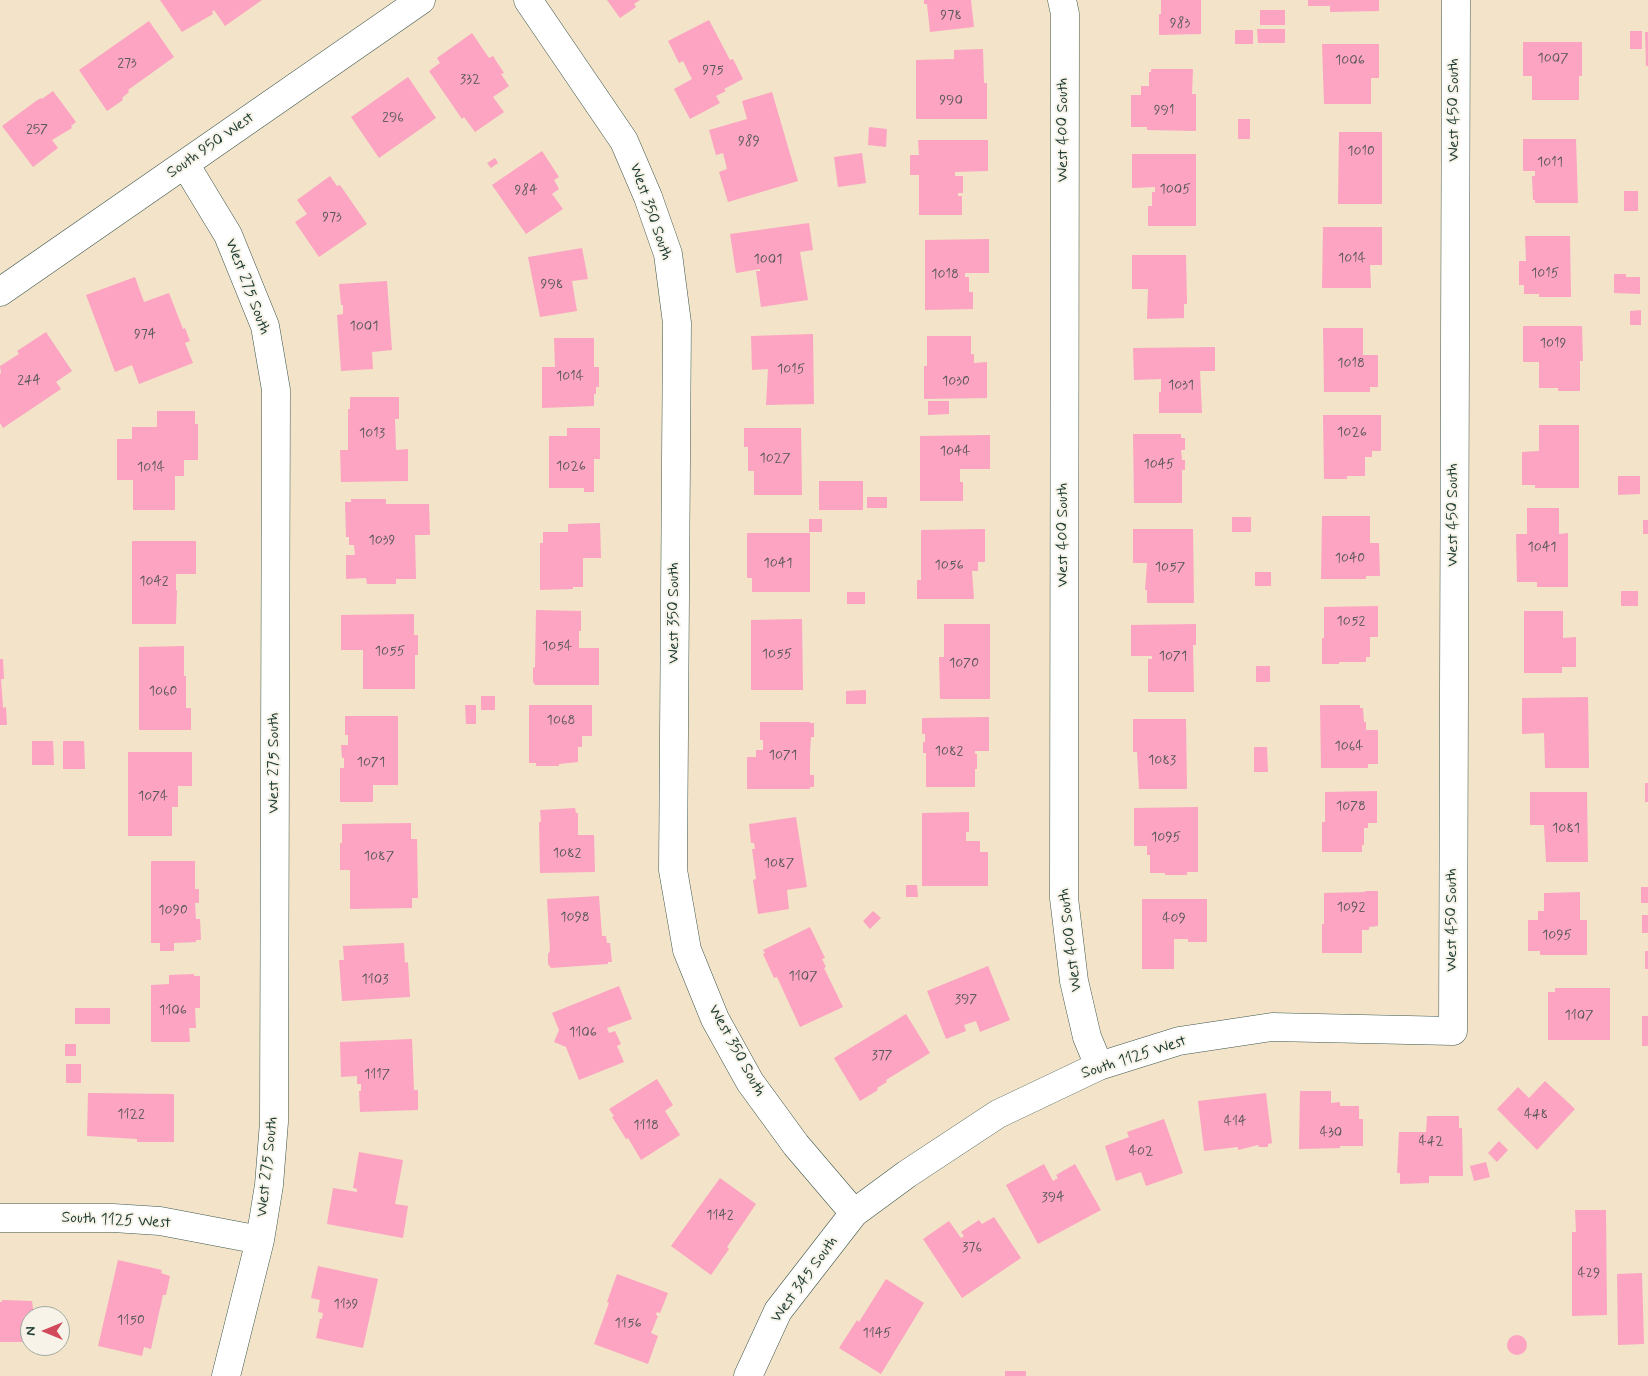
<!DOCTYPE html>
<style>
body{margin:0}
#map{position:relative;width:1648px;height:1376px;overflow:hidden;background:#f2e3c9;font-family:Mynerve,sans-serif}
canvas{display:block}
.north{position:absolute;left:20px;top:1306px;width:50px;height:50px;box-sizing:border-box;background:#f7f3e8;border:1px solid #a1aaa0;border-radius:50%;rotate:270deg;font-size:14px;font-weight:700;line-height:20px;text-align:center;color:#1f3d34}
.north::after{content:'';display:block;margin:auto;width:18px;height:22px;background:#d1495b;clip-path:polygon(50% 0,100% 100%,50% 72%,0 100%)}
</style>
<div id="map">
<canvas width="1648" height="1376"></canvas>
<div class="north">N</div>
</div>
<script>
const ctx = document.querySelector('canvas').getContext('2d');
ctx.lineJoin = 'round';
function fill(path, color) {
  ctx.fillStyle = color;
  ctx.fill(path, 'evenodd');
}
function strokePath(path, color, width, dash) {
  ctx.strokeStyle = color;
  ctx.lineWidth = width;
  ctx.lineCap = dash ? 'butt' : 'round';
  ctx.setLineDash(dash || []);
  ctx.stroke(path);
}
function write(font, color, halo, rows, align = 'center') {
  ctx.font = font + ' Mynerve,sans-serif';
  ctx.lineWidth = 4;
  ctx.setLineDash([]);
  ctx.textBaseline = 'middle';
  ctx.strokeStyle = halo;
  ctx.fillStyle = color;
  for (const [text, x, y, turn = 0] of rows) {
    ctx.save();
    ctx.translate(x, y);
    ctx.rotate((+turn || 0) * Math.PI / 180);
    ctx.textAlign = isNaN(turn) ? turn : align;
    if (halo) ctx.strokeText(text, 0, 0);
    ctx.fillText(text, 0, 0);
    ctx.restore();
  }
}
const building = new Path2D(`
 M160,0H262L225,26L214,10L212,12L213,14L182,32Z
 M607,0H640L634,4L636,7L620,18Z
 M924,0H971L974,27L930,32L927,4H924Z
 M1161,0H1201V34L1159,35V14H1161Z
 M1308,0H1379V11L1330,12V6H1308Z
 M1260,10H1285V25H1260Z
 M709,20L730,60L733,59L743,79L724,89L726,91L716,96L720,103L690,119L674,89L692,79L683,61L679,63L668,41Z
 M149,21L174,57L128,90L129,92L122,98L123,100L107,111L79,70Z
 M1257,29H1285V43H1258Z
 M1235,30H1253V44H1235Z
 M1630,31H1642V49H1630Z
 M1645,32H1648V66H1646Z
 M472,33L489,58L493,56L504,73L501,74L509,86L493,97L504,112L475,132L464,117L462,119L429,71L440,63L437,58Z
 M1523,42H1582V76H1579V100H1532V76H1523Z
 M1322,44H1379V78H1371V104H1324Z
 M983,49L984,83H987V119H916V60L954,59V50Z
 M1151,69H1193L1192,94H1196V131L1147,130V127H1131V95H1141V86H1149V72H1151Z
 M408,77L436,118L379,158L351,117Z
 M53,91L76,122L71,126L72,128L52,140L58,148L33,167L2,126L36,101L41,98L42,99Z
 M772,92L798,181L728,202L719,172L727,169L723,153L716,155L709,130L747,119L742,101Z
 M1238,119H1250V139H1238Z
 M869,127L887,129L886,147L868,145Z
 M1339,132H1382V204H1338Z
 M1523,139H1576L1578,203H1535V200H1533L1532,176H1535V171H1523Z
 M918,140H988V171L955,172V176H963V193H958V196H962V215H919V175H910V155H919Z
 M542,151L559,177L554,180L559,189L552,194L563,209L526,234L492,185Z
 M862,153L866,183L838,187L834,157Z
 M1132,154H1196V226H1148V206H1152V192H1155V187L1132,188Z
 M495,158L498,163L491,168L487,163Z
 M330,176L337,186L340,185L367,224L319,257L295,222L307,214L297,200Z
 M1624,191H1638V211H1624Z
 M809,223L813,250L800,252L808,300L761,307L756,271H760V269L736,273L730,234Z
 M1323,227H1382V265H1370L1371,288H1322Z
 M1525,236H1570L1571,297H1539V294H1524V285H1519V261H1526Z
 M989,239V273H965V277H969V292H973V309L925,310V240Z
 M582,248L588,279L572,281L577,311L540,317L528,257Z
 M1132,255H1186L1187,304H1184V318L1147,319L1148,289H1132Z
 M1614,274H1626V277H1640V294L1614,293Z
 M135,277L144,302L169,293L183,329L185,328L190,341L185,343L193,363L139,384L132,365L115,372L86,295Z
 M387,281L392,350L372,352L373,369L341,371L337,315L343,314V305H341L339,284Z
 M1641,310V325H1630V311Z
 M1523,326H1582L1583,361H1580V391H1558V388H1539V362H1523Z
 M1323,328H1363V355H1378V387H1370V392H1324Z
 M46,332L72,371L56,382L61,389L3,428L0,423V374L1,373L0,366L19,354L17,351Z
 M813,334L814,404L766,405L768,369L752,370L751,336Z
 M927,336H971V354H974V363L987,362V398L924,399V366H927Z
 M554,338H594V367H599V387H596V394H594V406L542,408V367H555Z
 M1215,347V371H1200L1202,413H1159V392H1161V379L1134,380L1133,348Z
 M350,397H399V419H395L396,450L408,449V481L341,482L340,450H348V409H350Z
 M928,401H949V414L928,415Z
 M157,411H195V424H198V460H184V476H175V510H133V480H117V439H132V427H157Z
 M1323,415H1381V451H1372V457H1365V476H1347V479H1324Z
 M1539,425H1579V488H1535V485H1522V452L1539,451Z
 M567,428H600V459H594V492H584V488H549V436H567Z
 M744,428H801L802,495H754V471H748V447H744Z
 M1133,434H1181V438H1185V450H1181L1182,460H1185V470H1182V503H1134Z
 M990,435V469H960V482H963V501H920V436Z
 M1618,476H1640V494L1618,495Z
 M819,481H863V510H819Z
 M867,497H887V508H867Z
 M351,499H386V504H429L430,535H415L416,579H396V584H367L366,578L346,579V555H355L354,545H349V537H346L345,502H351Z
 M1527,508H1559V534L1568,533V587H1537V582H1517L1516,534H1527Z
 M1322,516H1370V543H1379L1380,576H1366V579H1321Z
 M1232,517H1251V532H1232Z
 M809,519H822V532H809Z
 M1643,520H1648V534H1643Z
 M600,523L601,558H583V587H573V589L540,590V543H543V532H568V524Z
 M985,529V562H978V571H972L974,599H917V580H921V530Z
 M1133,529H1193L1194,603H1147V590H1145L1147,563H1133Z
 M747,533H810V592H752V578H747Z
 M132,541H196V574H176V590H177L176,624H132Z
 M1255,572H1271V586H1255Z
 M1621,591H1638V606H1621Z
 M847,592H865V604H847Z
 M1378,606V637H1370V657H1366V662H1339V664H1322V638H1324V607Z
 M536,610L581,611V631H579V648H599V685H535L533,682V668L535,667Z
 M1524,611H1563V638L1576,637V667H1562V673H1524Z
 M414,614V635H418V655H415V689H363V650H341V615Z
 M802,619L803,690H751V620Z
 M944,624H990V699H940L939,657H944Z
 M1196,624V645H1193L1194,692H1148V659H1152V656H1131V625Z
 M184,646V676H186V708H191V730H139V647Z
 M0,659H3L4,679H0Z
 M1256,666H1270V682H1256Z
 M0,679H1L3,708L6,707L7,725H0Z
 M866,690V704H846V691Z
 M481,696H495V710H481Z
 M1588,697L1589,768H1545L1544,733L1522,734V698Z
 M465,705H476V724H466Z
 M529,705H592V736H582V747H578V762L559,764V766H536V763H529Z
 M1320,705H1360V708H1363L1364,722H1366V730H1378V764H1368V768H1321Z
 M345,716H398V785H373V802H340V768H344V758H342L341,745H348V735H345Z
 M989,717V751H975V754H977V769H975V787H926V753H923V742H925V734H922V718Z
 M1133,719H1186L1187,789H1139L1137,752H1133Z
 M760,722H810V723H814V737H811L810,754V775H814V787H810V789H747V757H756V750H763V740H760Z
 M32,741H53L54,765H32Z
 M63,741H84L85,769H63Z
 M1254,747H1267L1268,772H1254Z
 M128,752H192V786H178V807H172V836H128Z
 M1645,783H1648V802H1645Z
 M1377,791V823H1368V828H1364V845H1362V852H1322V822H1325V792Z
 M1530,792H1587L1588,862H1546L1544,825H1530Z
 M1198,807V872H1187V875H1165V873H1150V855H1147V846H1134V808Z
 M575,808L576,813H578V835H594L595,872L540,873L539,822H541L540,810Z
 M969,812V832H966V841H980V852H988V886H922V813Z
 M796,817L807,887L787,890L789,909L758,914L753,880L756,879L752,849H755L754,843H751L749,824Z
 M411,823V839H417L418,898H412V908L350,909V870H340V843H342V824Z
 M151,861H195V889H199V903H195L196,919H200L201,940H196V942L174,943V951H160V943H151Z
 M906,885H917L918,897H906Z
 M1641,887H1648V903H1641Z
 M1365,891H1378V926L1369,927V930H1362V953H1322V924H1324V893L1365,892Z
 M1580,892V920H1587V955H1540V951H1528V920H1538V911H1544V893Z
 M599,896L602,936H606L607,943H610L612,962H608V964L551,968L548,964V954L550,951L547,899Z
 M1142,899H1207V942H1188V939H1174V969H1142Z
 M873,911L881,918L870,929L863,921Z
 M1642,915H1648V933H1642Z
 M810,927L825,958L822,959L826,967L824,968L843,1007L800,1027L777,977L774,978L763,954L765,953L763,950Z
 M404,943L405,963L408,962L410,997L342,1001L339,960H344L343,946Z
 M1645,951H1648V969H1645Z
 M988,966L1010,1020L980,1032L976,1021L964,1025L966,1031L946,1039L927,991Z
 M194,974V976H200V1008H195L196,1028H189L190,1042H151V985L169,984V975Z
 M619,986L632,1019L607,1028L609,1033L615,1031L621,1044L617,1046L624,1062L579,1080L566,1047L554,1042L559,1030L552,1013Z
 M1555,988H1610V1040H1548V992H1555Z
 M75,1008H110V1024H75Z
 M906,1014L930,1053L886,1080L887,1082L877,1088L878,1090L860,1101L834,1058Z
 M1642,1016H1648V1046H1642Z
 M412,1039L414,1090H418V1110L360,1112L359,1091H361V1084H357V1076L341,1077L340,1042Z
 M65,1044H76V1056H65Z
 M66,1064H81V1083H66Z
 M657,1079L673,1105L665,1111L680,1135L641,1160L628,1138L626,1139L612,1117L614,1116L609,1109Z
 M1545,1081L1575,1109L1537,1150L1497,1109L1518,1087L1529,1098Z
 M1300,1091H1331V1103L1340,1102V1106H1359V1119H1363V1146H1340V1148L1299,1149Z
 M88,1093L174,1094V1142H137V1139L87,1136Z
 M1266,1093L1272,1143L1268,1144V1147H1259L1258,1145L1238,1150V1147L1204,1151L1198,1101Z
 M1427,1116H1459V1128H1462L1463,1176H1429V1183L1400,1184V1173H1397L1399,1132H1426Z
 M1164,1119L1183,1173L1146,1186L1141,1172L1116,1181L1105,1146L1129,1137L1127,1132Z
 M1499,1141L1508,1150L1497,1162L1488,1153Z
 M359,1152L403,1160L395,1204L408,1206L403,1238L327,1224L333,1188L357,1192V1189L353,1188Z
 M1486,1162L1490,1177L1474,1181L1470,1166Z
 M1044,1164L1053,1181L1058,1178L1056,1175L1075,1164L1101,1210L1038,1244L1006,1185Z
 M720,1178L756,1204L727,1247L729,1249L711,1275L671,1246Z
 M1575,1210H1606L1607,1315L1572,1316V1232H1576Z
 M994,1217L1021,1258L962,1298L923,1239L949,1221L961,1238L964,1236L961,1232L979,1220L982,1224Z
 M118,1260L162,1270L161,1273L170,1276L166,1295H163L151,1349L144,1347L142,1356L98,1346Z
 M318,1266L378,1279L363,1348L316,1338L320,1319H322L323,1313L318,1312L320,1300L311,1298Z
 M1642,1273L1644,1344L1618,1345L1617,1274Z
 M617,1274L668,1293L660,1313L657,1312L656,1315L658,1316L651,1333L658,1336L648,1364L594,1344L609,1303L607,1302Z
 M886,1279L924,1303L881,1374L839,1348L857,1320L859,1322Z
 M2,1300L32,1301L34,1316H30V1342H0V1302H2Z
 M1507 1345a10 10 0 1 1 20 0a10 10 0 1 1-20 0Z
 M1005,1371H1026V1376H1005Z`);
const minor = new Path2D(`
 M528,0L624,141L648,197L668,254L677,323L673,870L687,950L715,1019L750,1082L796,1145L854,1213
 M1062,0L1065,14L1064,898L1074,981L1087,1037L1099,1066
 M185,164L228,235L265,326L276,390L274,1122L269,1185L260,1240L226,1376
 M0,292L421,0
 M0,1218H113L160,1221L260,1240
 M748,1376L778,1311L854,1213L907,1174L998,1114L1099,1066L1179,1041L1272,1027L1453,1031L1456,0`);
const numberNames = [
 ["978",951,16],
 ["983",1180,24],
 ["1007",1553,59],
 ["1006",1350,61],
 ["273",127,64],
 ["975",713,71],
 ["332",470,80],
 ["990",951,101],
 ["991",1164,111],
 ["296",393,118],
 ["257",37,130],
 ["989",749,142],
 ["1010",1361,152],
 ["1011",1550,163],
 ["1005",1175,190],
 ["984",526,191],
 ["973",332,218],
 ["1014",1352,259],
 ["1001",768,260],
 ["1015",1545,274],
 ["1018",945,275],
 ["998",552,285],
 ["1001",364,327],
 ["974",145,335],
 ["1019",1553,344],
 ["1018",1351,364],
 ["1015",791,370],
 ["1014",570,377],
 ["244",29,381],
 ["1030",956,382],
 ["1031",1181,386],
 ["1026",1352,433],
 ["1013",372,434],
 ["1044",955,452],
 ["1027",775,459],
 ["1045",1159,465],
 ["1026",571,467],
 ["1014",151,468],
 ["1039",382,541],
 ["1041",1542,548],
 ["1040",1350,559],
 ["1041",778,564],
 ["1056",949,566],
 ["1057",1170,568],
 ["1042",154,582],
 ["1052",1351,622],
 ["1054",557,647],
 ["1055",390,652],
 ["1055",777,655],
 ["1071",1173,657],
 ["1070",964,664],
 ["1060",163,692],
 ["1068",561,721],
 ["1064",1349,747],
 ["1082",949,752],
 ["1071",783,756],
 ["1083",1162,761],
 ["1071",371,763],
 ["1074",153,797],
 ["1078",1351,807],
 ["1081",1566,829],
 ["1095",1166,838],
 ["1082",567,854],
 ["1087",379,857],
 ["1087",779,864],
 ["1092",1351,908],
 ["1090",173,911],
 ["1098",575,918],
 ["409",1174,919],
 ["1095",1557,936],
 ["1107",803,977],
 ["1103",375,980],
 ["397",966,1000],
 ["1106",173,1011],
 ["1107",1579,1016],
 ["1106",583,1033],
 ["377",882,1056],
 ["1117",377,1075],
 ["1122",131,1115],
 ["448",1536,1115],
 ["414",1235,1122],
 ["1118",646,1126],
 ["430",1331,1133],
 ["442",1431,1142],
 ["402",1141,1152],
 ["394",1053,1198],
 ["1142",720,1216],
 ["376",972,1248],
 ["429",1589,1274],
 ["1139",346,1305],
 ["1150",131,1321],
 ["1156",628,1324],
 ["1145",877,1334]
];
const streetNames = [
 ["West 450 South",1455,110,-90],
 ["West 400 South",1064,130,-90],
 ["South 950 West",211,146,-35],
 ["West 350 South",650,212,71],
 ["West 275 South",247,287,69],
 ["West 450 South",1454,515,-90],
 ["West 400 South",1064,535,-90],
 ["West 350 South",675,613,-90],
 ["West 275 South",275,763,-90],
 ["West 450 South",1453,920,-90],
 ["West 400 South",1071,940,-97],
 ["West 350 South",736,1051,61],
 ["South 1125 West",1134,1058,-18],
 ["West 275 South",268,1167,-84],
 ["South 1125 West",116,1221,3],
 ["West 345 South",805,1280,-54]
];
fill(building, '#fca4c1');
strokePath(minor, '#3f564a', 29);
strokePath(minor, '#fff', 28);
write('14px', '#565757', null, numberNames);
write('16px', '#1f3d34', '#f7f3e8', streetNames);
</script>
